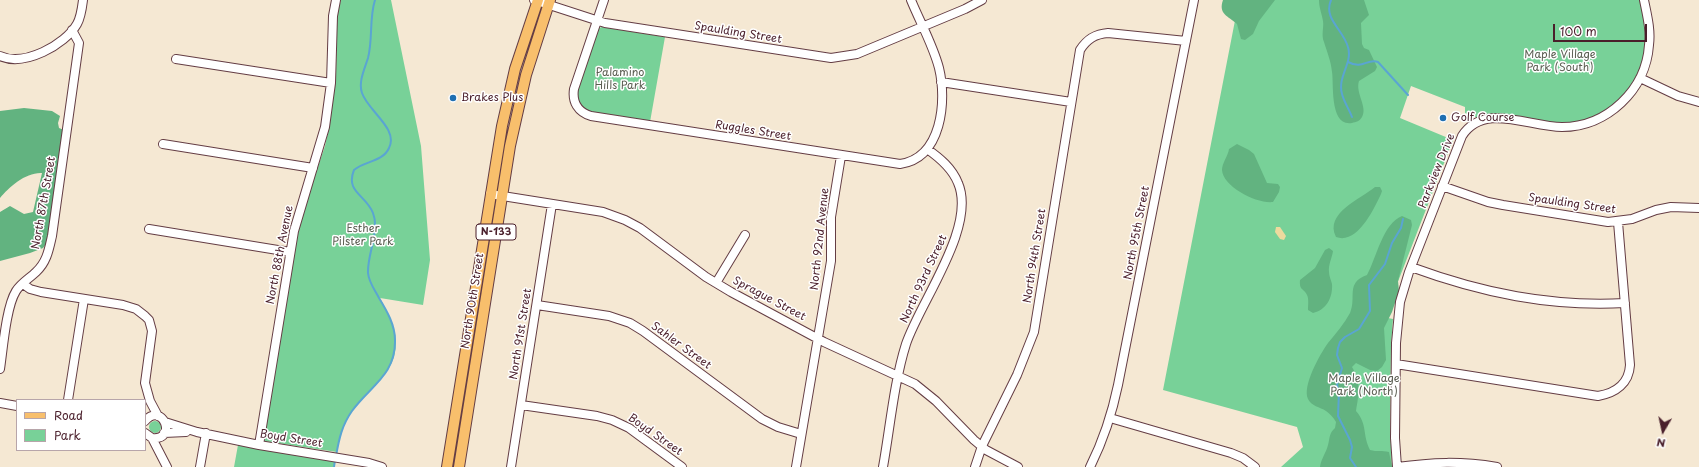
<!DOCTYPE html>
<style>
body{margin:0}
#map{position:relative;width:1699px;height:467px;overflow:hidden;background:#f5e8d3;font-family:"Playpen Sans",sans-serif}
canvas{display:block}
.legend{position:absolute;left:16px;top:399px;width:130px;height:52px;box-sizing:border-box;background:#fff;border:1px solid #b7a5aa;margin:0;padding:5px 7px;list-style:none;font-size:12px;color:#4a1f2b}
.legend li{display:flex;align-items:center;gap:8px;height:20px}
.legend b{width:20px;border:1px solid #b7a5aa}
.north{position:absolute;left:1643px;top:411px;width:40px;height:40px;-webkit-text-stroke:3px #fff;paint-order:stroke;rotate:189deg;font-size:11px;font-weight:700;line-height:16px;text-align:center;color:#4a1f2b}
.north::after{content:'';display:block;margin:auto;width:14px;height:18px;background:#4a1f2b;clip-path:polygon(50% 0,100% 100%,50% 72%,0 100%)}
.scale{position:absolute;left:1553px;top:24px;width:94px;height:18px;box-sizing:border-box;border:2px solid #4a1f2b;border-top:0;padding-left:5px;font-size:12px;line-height:14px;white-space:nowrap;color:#4a1f2b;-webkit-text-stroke:3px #fff;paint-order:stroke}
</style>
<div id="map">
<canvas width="1699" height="467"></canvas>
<ul class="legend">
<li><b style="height:5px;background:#f8bf6c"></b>Road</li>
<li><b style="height:11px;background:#78d198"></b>Park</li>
</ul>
<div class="north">N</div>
<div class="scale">100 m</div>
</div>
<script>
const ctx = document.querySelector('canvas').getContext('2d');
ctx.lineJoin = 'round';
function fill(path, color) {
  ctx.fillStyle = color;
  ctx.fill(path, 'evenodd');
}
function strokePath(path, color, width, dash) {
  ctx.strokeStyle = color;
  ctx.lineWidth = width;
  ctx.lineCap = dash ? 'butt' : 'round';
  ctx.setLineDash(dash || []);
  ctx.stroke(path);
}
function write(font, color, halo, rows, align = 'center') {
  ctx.font = font + ' "Playpen Sans",sans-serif';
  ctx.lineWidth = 3;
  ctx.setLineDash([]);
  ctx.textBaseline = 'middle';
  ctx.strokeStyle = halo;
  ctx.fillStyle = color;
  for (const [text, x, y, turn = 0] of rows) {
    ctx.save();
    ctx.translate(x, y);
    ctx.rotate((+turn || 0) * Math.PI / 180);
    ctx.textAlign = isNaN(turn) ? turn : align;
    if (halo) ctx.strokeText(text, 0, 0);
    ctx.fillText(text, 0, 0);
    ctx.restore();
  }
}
const green = new Path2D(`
 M341,0H391L421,146L430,260L423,305L380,298C385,308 391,318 394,329C403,368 377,379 357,405C345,419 339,434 337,452L264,441L298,231L309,193L325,146L329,127L336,76L337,14Z
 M1239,0H1641C1644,18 1650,39 1645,57C1636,88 1611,116 1579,123C1555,128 1523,119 1500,115H1491L1477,118L1465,113V107L1411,86L1400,118L1453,140L1392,297L1388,318L1393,319L1391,346L1390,427L1392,467H1281L1303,447L1297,427L1163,390Z
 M602,27L665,37L650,122L588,112L579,103L577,96L578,87L599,28Z
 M149 427a6 6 0 1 1 12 0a6 6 0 1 1-12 0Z
 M238,445L335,462L334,467H234Z`);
const forest = new Path2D(`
 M1223,0H1275L1259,21L1253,34L1245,40L1241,39L1237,24C1228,16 1218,14 1223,0Z
 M1319,0H1364L1369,15L1361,23L1362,44L1364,48L1369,50L1377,67L1375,71L1359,81C1355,93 1368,107 1362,117C1360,121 1356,122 1352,123C1329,127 1334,83 1332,72C1331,61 1327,52 1324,42C1321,35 1324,28 1323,21C1322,14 1319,8 1319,0Z
 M24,108L52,111L60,116L58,123L59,128L64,130L65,136L47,243L43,248L30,253L0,261V212L10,206L24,214L33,212L42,173C26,172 9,187 0,198V111Z
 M1237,144L1249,150L1254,154L1267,183L1278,184L1280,187L1279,192L1273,202C1257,204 1223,187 1222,170C1222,163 1228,156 1229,149Z
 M1375,187H1380L1382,191L1381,194C1374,209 1357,245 1336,237C1324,213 1361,199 1375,187Z
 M1402,216L1411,220L1412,225L1398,281L1399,291L1392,312L1384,328L1386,360L1382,367L1377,371L1370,370L1356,363L1352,367C1361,382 1359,394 1356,411C1368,425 1362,435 1370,450C1377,452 1382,450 1389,452L1392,467H1320C1321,459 1326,453 1328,445C1330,438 1329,433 1335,428L1336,422C1333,417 1330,414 1326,411C1320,407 1311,406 1308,399C1302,386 1320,354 1328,343C1336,333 1344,324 1350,313C1357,297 1345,283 1367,275C1376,259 1383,223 1402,216Z
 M1329,248L1333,251C1332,258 1328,265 1329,272C1329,276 1331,280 1332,284C1333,298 1326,310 1313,313L1308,310C1308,305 1309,299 1307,295C1304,288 1299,291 1300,280L1315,268L1325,250Z`);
const sand = new Path2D(`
 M1276,227H1280L1286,236L1284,240L1280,239L1275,232Z`);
const stream = new Path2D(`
 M1331,0C1323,19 1343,29 1348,47C1353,63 1337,77 1342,94C1344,102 1349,109 1352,117
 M1348,62C1363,70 1367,58 1378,62L1408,95
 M336,456C339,439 342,425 352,411C370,386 396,375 395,340C395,325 387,311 379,298C375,290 369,283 368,273C367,255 380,231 373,213C366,195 345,192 354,170C364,161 383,162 389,148C399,129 368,111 362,93C358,82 365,68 368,58C373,39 369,19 375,0
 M334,467L335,460
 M1356,467L1350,458L1352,447L1350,440L1338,416L1339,392L1337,385L1342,368L1337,355L1338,348L1340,342L1345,337L1359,329L1370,311L1369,285L1385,264L1392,243L1401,228L1403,219`);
const minor = new Path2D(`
 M534,0L605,23L831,58L857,54L965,9L982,0
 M604,0L574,89C572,102 578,112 591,116L900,164C942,158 947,101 939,68C933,45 920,22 911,0
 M0,56C24,67 65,45 77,24C81,17 82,8 83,0
 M176,59L331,83
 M1640,78L1678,96L1699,102
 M941,82L1071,102
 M163,144L313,168
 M1442,186L1488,202L1503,205L1608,222L1632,219L1656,210L1671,207L1699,208
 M490,194L603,212L625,220L640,228L706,277L731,292L824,342L915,384L936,401L974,440L986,450L1018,467
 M149,229L290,252
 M1411,267C1482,293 1550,307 1625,303
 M716,283L745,235
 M23,284L30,289L41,292L123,305L136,309L145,316L149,320L152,331L145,383L150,401L158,416
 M537,305L609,316L630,323L643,331L762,419L778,427L801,434
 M1396,364L1598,396C1616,393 1629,383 1630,365L1618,222
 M0,369C3,349 6,307 16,291C21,283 30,278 36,272C47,262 49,249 52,236L79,43L72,30
 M68,400L84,299
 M0,403L17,406
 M521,405L597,416L612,420L629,428L682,467
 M1110,418L1231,453L1243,458L1255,467
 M145,421C163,401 178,441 152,438L145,433
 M165,422L197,432L259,445L369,463L382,467
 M164,433L186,432
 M152,438L167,467
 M259,445L294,231L325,127L331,83L333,16L336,0
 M200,467L206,433
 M511,467L552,204
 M796,467L831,261V217L841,156
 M883,467C890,428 894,382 906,344C920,302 977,227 958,183C952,168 940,158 927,149
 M975,467L982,446L1017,375L1034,332L1080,50C1087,39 1095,34 1108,33L1186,41
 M1090,467C1103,441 1112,414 1118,385L1194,0
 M1397,467L1395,438L1396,343L1400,302L1409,272L1462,136C1484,102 1529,127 1562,127C1607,127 1646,90 1649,45C1651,30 1647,15 1644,0
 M1397,467C1432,462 1461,461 1497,467`);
const major = new Path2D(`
 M447,467L502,126L515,69L538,0
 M459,467L510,146L526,75L550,0`);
const markers = [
 [453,98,4,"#1f6fb2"],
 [1443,118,4,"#1f6fb2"]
];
const shields = [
 [496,232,40]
];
const shieldNames = [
 ["N-133",496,232]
];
const streetNames = [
 ["Spaulding Street",738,33,9],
 ["Ruggles Street",753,131,9],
 ["Parkview Drive",1437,171,-68],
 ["North 87th Street",44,203,-80],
 ["Spaulding Street",1572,204,8],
 ["North 95th Street",1137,233,-79],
 ["North 92nd Avenue",820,239,-84],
 ["North 88th Avenue",280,255,-79],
 ["North 94th Street",1035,256,-81],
 ["North 93rd Street",924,279,-65],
 ["Sprague Street",769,299,28],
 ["North 90th Street",473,301,-81],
 ["North 91st Street",521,334,-81],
 ["Sahler Street",681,346,36],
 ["Boyd Street",655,435,35],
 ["Boyd Street",291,439,9]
];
const parkNames = [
 ["Maple Village",1560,55],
 ["Park (South)",1560,68],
 ["Palamino",620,73],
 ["Hills Park",620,86],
 ["Esther",363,229],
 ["Pilster Park",363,242],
 ["Maple Village",1364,379],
 ["Park (North)",1364,392]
];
const poiNames = [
 ["Brakes Plus",461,98],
 ["Golf Course",1451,118]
];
fill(green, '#78d198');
fill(forest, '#62b380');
fill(sand, '#eeda9e');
strokePath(stream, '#5aa5d2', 2);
strokePath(minor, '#643d44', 10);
strokePath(major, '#643d44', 12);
strokePath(minor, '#fff', 8);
strokePath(major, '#f8bf6c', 10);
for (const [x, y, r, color] of markers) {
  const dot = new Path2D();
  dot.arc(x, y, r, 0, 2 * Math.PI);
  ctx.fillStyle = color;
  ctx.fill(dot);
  strokePath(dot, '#fff', 1.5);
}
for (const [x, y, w] of shields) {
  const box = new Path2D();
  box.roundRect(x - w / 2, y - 8, w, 16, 3);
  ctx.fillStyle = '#fff';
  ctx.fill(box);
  strokePath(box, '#4a1f2b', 1);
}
write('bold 10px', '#4a1f2b', null, shieldNames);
write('11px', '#4a1f2b', '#fff', streetNames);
write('11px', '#5a5d51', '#fff', parkNames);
write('11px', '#4a1f2b', '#fff', poiNames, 'left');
</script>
